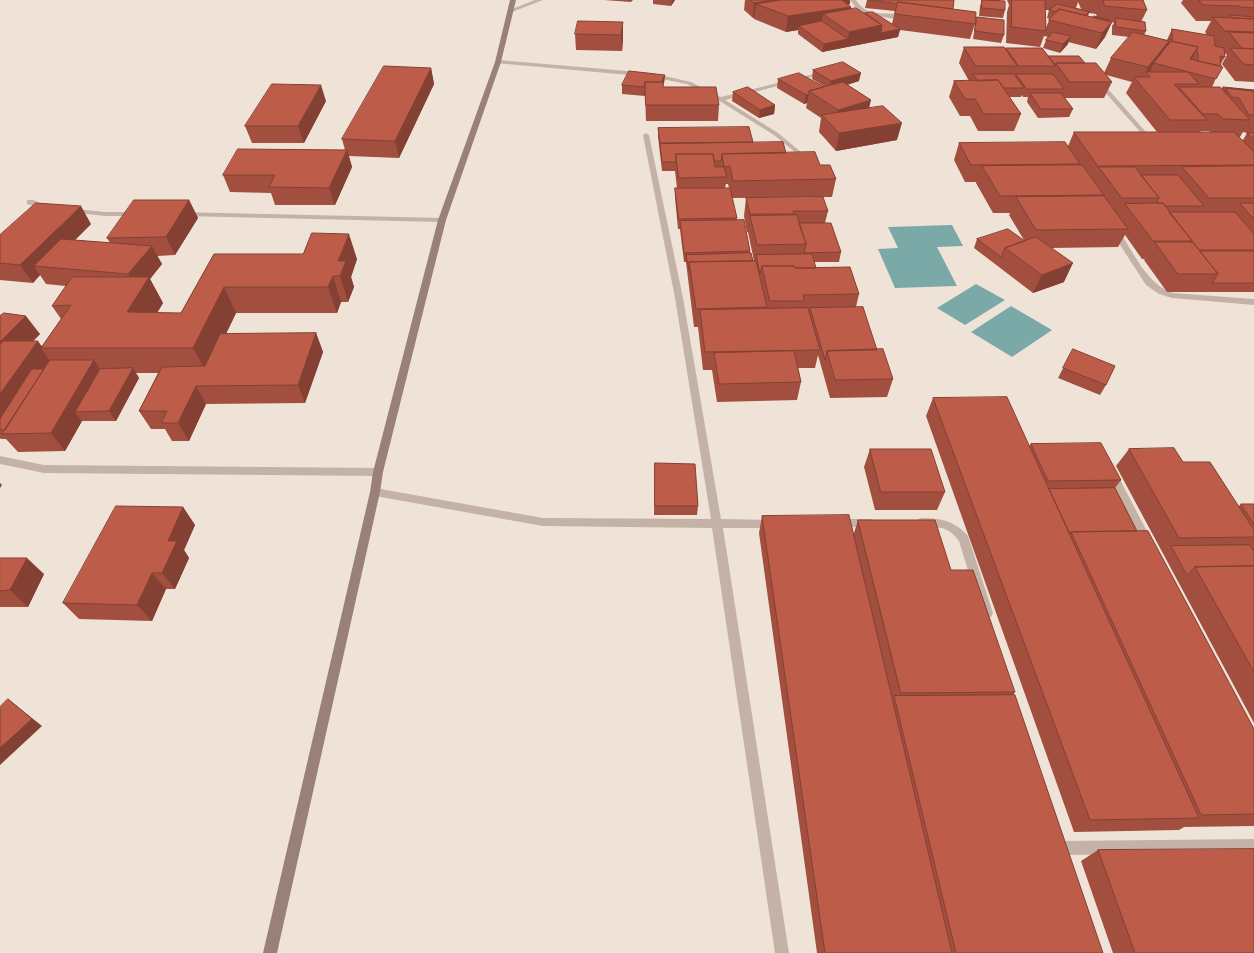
<!DOCTYPE html>
<style>
body{margin:0}
canvas{display:block;background:#efe3d8}
</style>
<canvas width="1254" height="953"></canvas>
<script>
const ctx = document.querySelector('canvas').getContext('2d');
ctx.lineJoin = 'round';
function fill(path, color) {
  ctx.fillStyle = color;
  ctx.fill(path, 'evenodd');
}
function strokePath(path, color, width, dash) {
  ctx.strokeStyle = color;
  ctx.lineWidth = width;
  ctx.lineCap = dash ? 'butt' : 'round';
  ctx.setLineDash(dash || []);
  ctx.stroke(path);
}
const water = new Path2D(`
 M952,225L963,246L937,247L957,286L895,288L878,249L898,248L888,227Z
 M976,284L1005,300L965,325L937,308Z
 M1011,306L1052,330L1012,357L971,332Z`);
const street = new Path2D(`
 M535,0H543L512,12L507,11Z
 M850,0H856C868,21 895,9 910,17C901,22 868,15 859,10C855,7 853,4 850,0Z
 M498,60L651,73L691,82L721,97L826,71V73L725,100L778,133L812,161L807,162L774,135L718,100L687,84L651,77L496,63L495,62Z
 M1096,80H1100L1153,140V142H1149L1096,82Z
 M646,133L649,135L683,298L721,519L774,520L778,521L779,524L778,527L774,528H723L789,953H775L712,528L543,526L375,496L371,495L370,492L371,489L375,488L543,518L711,519L675,298L643,135Z
 M27,200H33L51,207L47,209L27,204Z
 M67,208L105,212H136L140,214L136,216H105L70,212H67Z
 M179,212L442,218L446,220L442,222L182,216L178,214Z
 M1112,229H1118C1133,251 1146,284 1173,293L1254,299V305L1172,298L1159,294L1146,285L1111,231Z
 M0,456L44,465L378,468L383,472L378,476L44,473L0,464Z
 M1111,469L1115,470L1151,539L1152,542L1151,545L1147,546L1143,545L1106,473L1107,470Z
 M922,518C941,518 955,521 968,536L993,613L991,617L987,618L983,617L981,613L959,541C943,521 938,531 918,525L917,522L918,519Z
 M838,519H870L874,520L875,523L874,526L870,527H838L834,526L833,523L834,520Z
 M1254,839V853L1061,855L1056,853L1054,848L1056,843L1061,841Z`);
const secondary = new Path2D(`
 M510,0H516L501,62L446,220L383,472L380,492L277,953H263L370,492L373,472L438,220L495,62Z`);
const wall = new Path2D(`
 M604,0H633L631,2Z
 M653,0H675L671,6L653,4Z
 M745,0H850V4L848,5L851,7L850,9L865,13L892,24L895,11L865,8L867,0L953,9L975,24L970,39L900,30L898,37L822,52L798,34V30L786,32L754,19V18H753L744,10Z
 M982,0H1000L1005,10L1003,18L979,16L980,6Z
 M1007,0H1143L1147,10L1141,22L1146,31L1144,35L1167,40L1172,29L1207,35L1205,32L1211,21H1196L1181,3L1183,0H1254V82L1235,81L1222,64L1227,55L1225,53V57L1220,65L1214,83L1212,87L1222,89L1223,87L1254,90V292H1167L1144,260L1145,259H1142L1125,235L1118,247L1051,248L1064,282L1033,293L974,248L977,239L1024,240L1009,215L1010,213H993L976,183V182H965L954,160L959,143L1068,146L1074,132H1157L1126,93L1132,82L1106,75L1112,82L1104,98H1065L1073,109L1069,117L1038,118L1027,102L1028,97H1023L1022,95L1021,97H1009L1021,114L1014,131H978L970,116H960L949,97L954,81H969L959,63L964,47L1005,49L1006,48L1085,63L1104,73L1111,58L1129,37L1112,35V26L1114,23L1112,22L1105,37L1096,49L1068,42V44L1060,53L1043,48L1046,40L1048,37L1044,36L1040,47L1006,43L1007,12L1009,5ZM1078,2L1079,4L1081,9L1076,8ZM1045,10H1049L1047,18L1050,19L1049,20L1046,28ZM1089,13L1096,14L1097,17H1093L1088,16ZM1201,131H1209L1210,132H1200ZM1243,132L1247,133L1243,140L1239,137H1240Z
 M977,17L1004,35L1001,43L973,39L975,25Z
 M623,22V38L622,51L576,50L575,34Z
 M431,68L434,84L399,158L349,156L352,167L335,205H275L271,193L230,192L223,175L345,150L342,139Z
 M813,70L859,81L847,85L870,108L897,140L836,151L819,132L821,118L806,108L807,103L804,104L777,88L778,79L825,87L812,79Z
 M665,75L664,83L663,87L719,105L718,121H646L645,96L622,94V85Z
 M733,92L775,105L774,114L759,118L732,101Z
 M326,101L304,143H252L245,126Z
 M658,128L753,142V143L786,153L820,165L836,179L832,197L732,198L737,220L750,251V253L753,261H754L748,232H747L744,216L746,198L828,211L825,223L841,252L839,262H814L816,268L859,294L856,307L877,350L893,379L887,397L830,398L818,355L815,368H798L801,382L797,400L717,402L712,370H703L698,327H694L686,262H684L680,229H678L675,198V188H677L675,171H662L658,137ZM726,184H728L729,188H725Z
 M189,200L198,218L175,255L157,256L162,264L150,279L163,303L157,313H181L214,254L357,259L351,277L354,287L348,302H341L337,313H236L226,334L316,333L323,352L305,403L206,404L189,441H172L165,429H151L139,411L158,373H136L139,378L116,421H82L65,451L18,452L6,439H1L0,438V316L40,334L33,341L42,346L61,319L52,306L66,286L46,284L40,275L33,283L0,280V235L91,224L75,240L110,243L107,238Z
 M1073,349L1106,385L1100,395L1058,378Z
 M933,398L1029,446L1031,444L1121,480L1115,488L1137,531L1254,729V826L1184,827L1179,830L1074,832L926,416Z
 M870,449L945,492L937,510H875L864,467Z
 M1129,449L1183,462L1239,506L1241,504H1254V723L1116,466Z
 M655,463L698,506L697,515H654Z
 M183,507L195,525L184,550L189,558L175,589H166L152,621L79,619L63,603Z
 M762,516L854,533L858,520L951,570L1015,692L1013,695L1103,953H817L759,533Z
 M0,558L44,574L28,607H0Z
 M1098,850L1254,953H1113L1081,861Z`);
const shadedWall = new Path2D(`
 M672,0H675L671,6Z
 M774,0H850V4L783,14L756,4L754,18H753L754,3Z
 M851,7L848,22L823,14L821,26H799L798,30L786,32L788,16Z
 M623,22V38L622,51L621,35Z
 M1112,22L1105,37L1096,49L1105,26L1106,28Z
 M882,25L900,29L898,37L822,52L824,44L848,39L849,32Z
 M1071,36L1068,44L1060,53L1063,44Z
 M1169,41L1161,57L1154,63L1150,71L1148,74L1146,72L1148,67Z
 M1198,47L1190,63V59Z
 M431,68L434,84L399,158L395,141Z
 M861,73L859,81L829,90L831,81Z
 M665,75L664,83L657,97L658,89Z
 M321,85L326,101L304,143L298,126Z
 M809,94L807,103L804,104L806,95Z
 M871,100L867,117L834,127L838,110Z
 M775,105L774,114L759,118L760,110Z
 M902,123L897,140L836,151L839,133Z
 M347,150L352,167L335,205L329,188Z
 M189,200L198,218L175,255L166,237Z
 M81,206L91,224L48,267L34,266L40,275L33,283L20,265Z
 M349,234L357,259L351,277L354,287L348,302L340,276L338,261Z
 M152,246L162,264L150,279L163,303L142,338L127,312L139,293L128,274Z
 M1073,263L1064,282L1033,293L1042,275Z
 M333,276L341,302L337,313L328,287Z
 M224,287L236,313L207,373L193,348Z
 M26,316L40,334L0,375V342Z
 M316,333L323,352L305,403L298,385Z
 M38,341L43,348H41L50,361L0,430V394Z
 M94,360L106,378L75,412L82,421L65,451L51,433Z
 M133,368L139,378L116,421L109,411Z
 M196,386L206,404L189,441L178,423Z
 M0,483L2,485L0,488Z
 M183,507L195,525L184,550L189,558L175,589L162,573L168,541Z
 M27,558L44,574L28,607L10,590Z
 M152,573L166,589L152,621L137,605Z
 M8,699L42,726L0,765V748Z`);
const building = new Path2D(`
 M751,0H774L754,3Z
 M781,0H842L851,7L788,16L756,4Z
 M868,0H954L953,9L898,2L897,3Z
 M982,0L1005,1V10L982,8Z
 M1012,0H1045L1046,31L1012,27Z
 M1103,0H1143L1147,10L1105,6Z
 M1199,0H1254V8L1240,7L1239,6L1203,5Z
 M898,2L976,12L975,24L895,14Z
 M1058,4L1090,12L1085,15L1059,9L1057,12L1049,10Z
 M856,8L882,25L849,32L823,14Z
 M1059,9L1112,22L1102,33L1049,20Z
 M873,12L900,29L881,33L882,25L865,13Z
 M1230,15L1254,17V19L1232,18Z
 M1094,16L1109,20L1108,21L1093,17Z
 M977,17L1004,20V35L975,31Z
 M1213,17L1254,19V32L1225,31Z
 M1116,18L1145,22L1146,31L1116,27Z
 M578,21L623,22L621,35L575,34Z
 M822,21L848,39L824,44L799,26Z
 M1172,29L1214,36L1215,46L1224,48L1225,57L1220,56L1221,66L1198,61V52H1196L1198,47L1171,41L1168,45L1169,41H1168V39L1172,40Z
 M1053,32L1071,36L1063,44L1046,40Z
 M1133,32L1169,41L1148,67L1111,58Z
 M1229,32L1254,33V49L1242,48Z
 M1171,41L1198,47L1190,59L1223,67L1216,79L1154,63Z
 M964,47H1004L1017,66H976Z
 M1006,48H1042L1056,66H1019Z
 M1230,48L1254,49V65L1244,64Z
 M1048,56H1079L1085,63H1056L1055,65Z
 M843,62L861,73L831,81L813,70Z
 M1056,63H1096L1112,82H1070Z
 M384,66L431,68L395,141L342,139Z
 M629,71L665,75L661,82H645V87L622,85Z
 M1146,72H1188L1199,84H1174L1207,120H1170L1134,77H1150Z
 M799,73L824,87L809,91V94L806,95L778,79Z
 M973,74H1014L1024,88H1004L998,80L978,81Z
 M1016,74H1053L1064,89H1027Z
 M998,80L1021,114H984L975,99H965L954,81Z
 M645,82H663V87H716L719,105H646Z
 M843,82L871,100L838,110L809,91Z
 M272,84L321,85L298,126H245Z
 M748,87L775,105L760,110L733,92Z
 M1179,87H1220L1250,120L1223,119L1218,114H1203Z
 M1223,87L1254,90V91L1226,88L1225,91Z
 M1226,88L1254,91V115H1249L1239,98L1232,97Z
 M1030,93H1061L1073,109H1041Z
 M883,106L902,123L839,133L822,115Z
 M749,127L753,142L660,143L658,128Z
 M1074,132H1234L1254,152V165L1098,166Z
 M1247,133H1254V139Z
 M783,142L786,153L722,154L721,161H714L713,154H676V162H662L660,144Z
 M1065,142L1080,164L971,165L959,143Z
 M238,149L347,150L329,188L269,187L275,175H223Z
 M815,152L820,165H830L836,179L733,181L730,166L724,167L722,154Z
 M676,154H713L715,167H724L727,177L679,178Z
 M1082,165L1104,195L1000,196L982,166Z
 M1254,166V198H1209L1182,167Z
 M1099,167H1135L1159,198H1122Z
 M1141,175H1178L1204,206H1165L1163,203H1156L1159,198Z
 M675,188H730L737,218L679,219Z
 M1104,196L1128,229L1036,230L1016,197Z
 M823,197L828,211H793L794,214H750L746,198Z
 M134,200H189L166,237L107,238Z
 M36,203L81,206L20,265L0,263V235Z
 M1163,203L1192,241H1153L1125,204Z
 M1240,203H1254V219Z
 M1169,212H1235L1254,234V250H1199L1193,242H1191L1192,241Z
 M797,215L806,244L757,245L750,216Z
 M744,220L750,251L684,253L680,221Z
 M799,223H831L841,252L804,253L806,244Z
 M1008,229L1025,241L1005,248L1001,257L977,239Z
 M312,233L349,234L338,261H346L340,276H333L328,287H224L193,348H41L71,305L52,306L72,277H149L127,312L181,313L214,254H303Z
 M1036,237L1073,263L1042,275L1005,248Z
 M61,239L152,246L128,274L34,266Z
 M1155,242H1193L1218,274H1178Z
 M1200,251H1254V283H1212L1218,274Z
 M751,253L753,261L689,262V271L686,255Z
 M812,254L816,268H795L794,266H762L760,274L756,255Z
 M756,261L767,307L696,309L689,262Z
 M762,266H794L795,268L850,267L859,294L803,295L804,301H770Z
 M863,307L877,350L827,351L825,360L810,308Z
 M808,308L820,350L705,352L700,310Z
 M4,313L26,316L0,342V316Z
 M316,333L298,385L196,386L178,423H161L167,411H139L162,367L205,366L220,334Z
 M3,341H38L0,394V345Z
 M883,349L893,379L835,380L827,351Z
 M1073,349L1115,366L1106,385L1063,368Z
 M794,351L801,382L719,384L714,353Z
 M50,360H94L51,433L2,434Z
 M133,368L109,411L75,412L100,369Z
 M32,369H44L5,430H0V419Z
 M1007,397L1199,818L1090,820L933,398Z
 M1101,443L1121,480L1048,481L1031,444Z
 M1174,448L1183,462H1210L1254,530V537L1179,538L1129,449Z
 M870,449H931L945,492H881Z
 M655,463L695,464L698,506H655Z
 M1115,488L1137,531L1071,532L1070,534L1049,489Z
 M1241,504H1254V524Z
 M116,506L183,507L168,541H177L162,573H152L137,605L63,603Z
 M849,515L952,953H825L762,516Z
 M858,520H935L951,570H973L1015,692L901,693Z
 M1148,531L1254,729V814L1201,815L1071,532Z
 M1250,545L1254,552V566L1195,567L1187,575L1171,546Z
 M0,558H27L10,590L0,591Z
 M1254,566V672L1195,567Z
 M1015,695L1103,953H956L894,696Z
 M8,699L32,719L0,748V707Z
 M1254,849V953H1135L1098,850Z`);
fill(water, '#7aa9a8');
fill(street, '#c5b2a6');
fill(secondary, '#998177');
fill(wall, '#a24f3f');
fill(shadedWall, '#844033');
fill(building, '#bc5c49');
strokePath(building, '#844033', 1);
</script>
